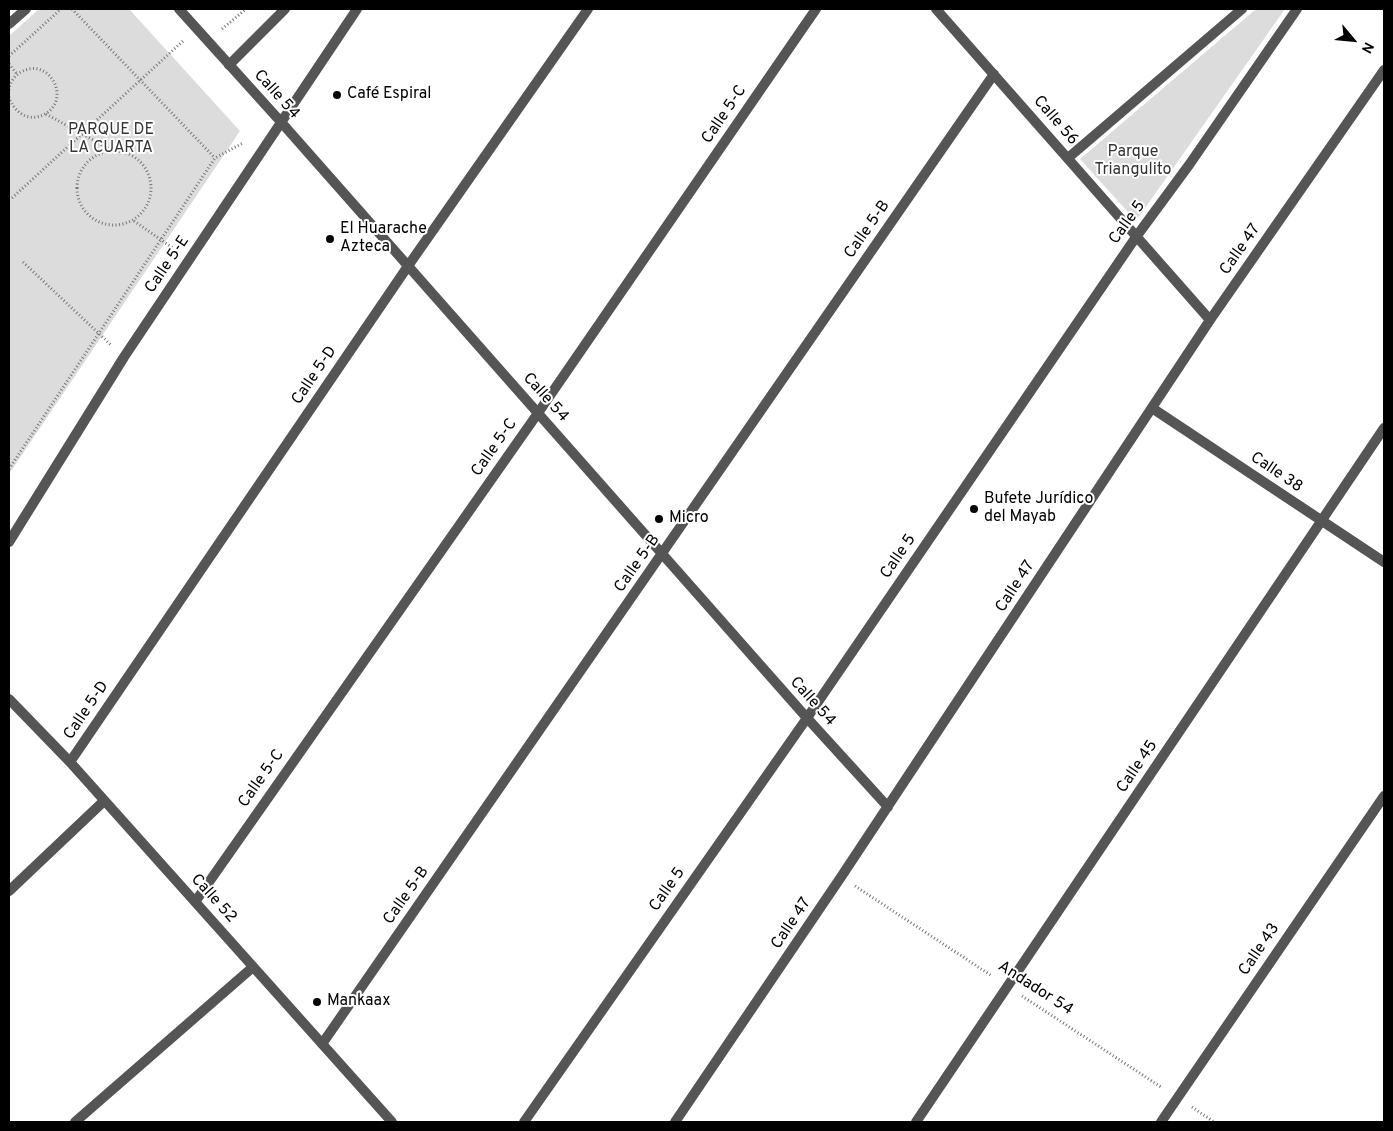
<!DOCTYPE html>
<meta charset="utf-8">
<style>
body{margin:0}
#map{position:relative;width:1393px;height:1131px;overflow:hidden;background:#fff;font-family:Overpass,sans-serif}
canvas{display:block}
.frame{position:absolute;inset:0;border:10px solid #000;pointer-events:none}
.north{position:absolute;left:1328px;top:15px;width:50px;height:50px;-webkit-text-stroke:4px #fff;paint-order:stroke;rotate:118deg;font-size:14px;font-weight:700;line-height:20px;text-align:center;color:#000}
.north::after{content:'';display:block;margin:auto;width:18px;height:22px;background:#000;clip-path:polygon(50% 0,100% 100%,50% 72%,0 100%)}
</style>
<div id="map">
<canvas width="1393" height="1131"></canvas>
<div class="frame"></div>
<div class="north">N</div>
</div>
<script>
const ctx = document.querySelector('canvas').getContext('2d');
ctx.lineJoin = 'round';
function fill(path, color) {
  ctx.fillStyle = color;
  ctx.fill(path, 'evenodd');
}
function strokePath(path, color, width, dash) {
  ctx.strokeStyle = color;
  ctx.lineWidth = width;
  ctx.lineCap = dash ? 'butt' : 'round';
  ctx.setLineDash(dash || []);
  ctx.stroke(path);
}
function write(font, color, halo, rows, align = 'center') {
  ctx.font = font + ' Overpass,sans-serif';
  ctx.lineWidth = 4;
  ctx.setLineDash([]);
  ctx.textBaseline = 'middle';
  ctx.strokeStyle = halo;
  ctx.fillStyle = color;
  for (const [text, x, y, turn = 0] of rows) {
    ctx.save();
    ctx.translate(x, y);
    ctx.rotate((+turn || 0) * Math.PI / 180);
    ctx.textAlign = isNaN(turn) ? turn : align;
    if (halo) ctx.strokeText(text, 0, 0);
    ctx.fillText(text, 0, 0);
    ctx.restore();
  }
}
const green = new Path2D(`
 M39,9H129L240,131L9,474V36Z
 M1256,9H1285L1136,221L1080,159Z`);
const path = new Path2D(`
 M72,9L215,158
 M222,29L246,9
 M9,56L61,9
 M9,64L17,74
 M9,90C10,82 14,76 21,72C49,56 72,99 45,114C28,123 14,112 9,97
 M46,114L113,151
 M77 188a37 37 0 1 1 74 0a37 37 0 1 1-74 0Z
 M12,198L183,41
 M134,221L174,249
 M23,262L111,345
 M9,469L215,158L243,143
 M855,886L992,976
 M1022,996L1161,1087
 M1192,1107L1214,1122`);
const service = new Path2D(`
 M229,65L285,9`);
const minor = new Path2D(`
 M179,9L281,122L807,718L888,807
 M936,9L1210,320
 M1068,158L1242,9
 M1152,408L1384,562
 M9,542L124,357L357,9
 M9,699L70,762L392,1122
 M70,762L408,266L588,9
 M9,891L104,801
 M195,902L538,413L816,9
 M322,1044L994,74
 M75,1122L253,967
 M524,1122L807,718L1136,237L1189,165L1297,9
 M675,1122L841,877L1210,320L1384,70
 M916,1122L1384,428
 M1161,1122L1384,796`);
const tertiary = new Path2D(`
 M9,24L26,9`);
const markers = [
 [337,95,5,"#000"],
 [330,239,5,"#000"],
 [974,509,5,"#000"],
 [659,519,5,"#000"],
 [317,1002,5,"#000"]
];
const streetNames = [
 ["Calle 54",276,95,48],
 ["Calle 5-C",725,115,-56],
 ["Calle 56",1055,121,49],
 ["Calle 5",1128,223,-54],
 ["Calle 5-B",868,230,-55],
 ["Calle 47",1241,250,-55],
 ["Calle 5-E",168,265,-56],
 ["Calle 5-D",315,376,-56],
 ["Calle 54",545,398,48],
 ["Calle 5-C",495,448,-55],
 ["Calle 38",1276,473,34],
 ["Calle 5",899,557,-56],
 ["Calle 5-B",638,564,-55],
 ["Calle 47",1016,587,-57],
 ["Calle 54",812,702,48],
 ["Calle 5-D",87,711,-56],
 ["Calle 45",1138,767,-56],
 ["Calle 5-C",262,779,-55],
 ["Calle 5",668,890,-55],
 ["Calle 5-B",407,896,-55],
 ["Calle 52",213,899,48],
 ["Calle 47",792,924,-56],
 ["Calle 43",1260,950,-56],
 ["Andador 54",1035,989,33]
];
const poiNames = [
 ["Café Espiral",347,95],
 ["El Huarache",340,230],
 ["Azteca",340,248],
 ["Bufete Jurídico",984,500],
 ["del Mayab",984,518],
 ["Micro",669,519],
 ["Mankaax",327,1002]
];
const parkNames = [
 ["PARQUE DE",111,131],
 ["LA CUARTA",111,149],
 ["Parque",1133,153],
 ["Triangulito",1133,171]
];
fill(green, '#dcdcdc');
strokePath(path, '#777', 3, [1, 2.5]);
strokePath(service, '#555', 10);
strokePath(minor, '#555', 10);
strokePath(tertiary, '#555', 10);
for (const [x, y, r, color] of markers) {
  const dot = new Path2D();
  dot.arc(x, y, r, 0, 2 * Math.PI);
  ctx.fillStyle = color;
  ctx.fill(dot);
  strokePath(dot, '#fff', 2);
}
write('16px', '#000', '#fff', streetNames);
write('16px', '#000', '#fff', poiNames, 'left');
write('16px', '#333', '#fff', parkNames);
</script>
